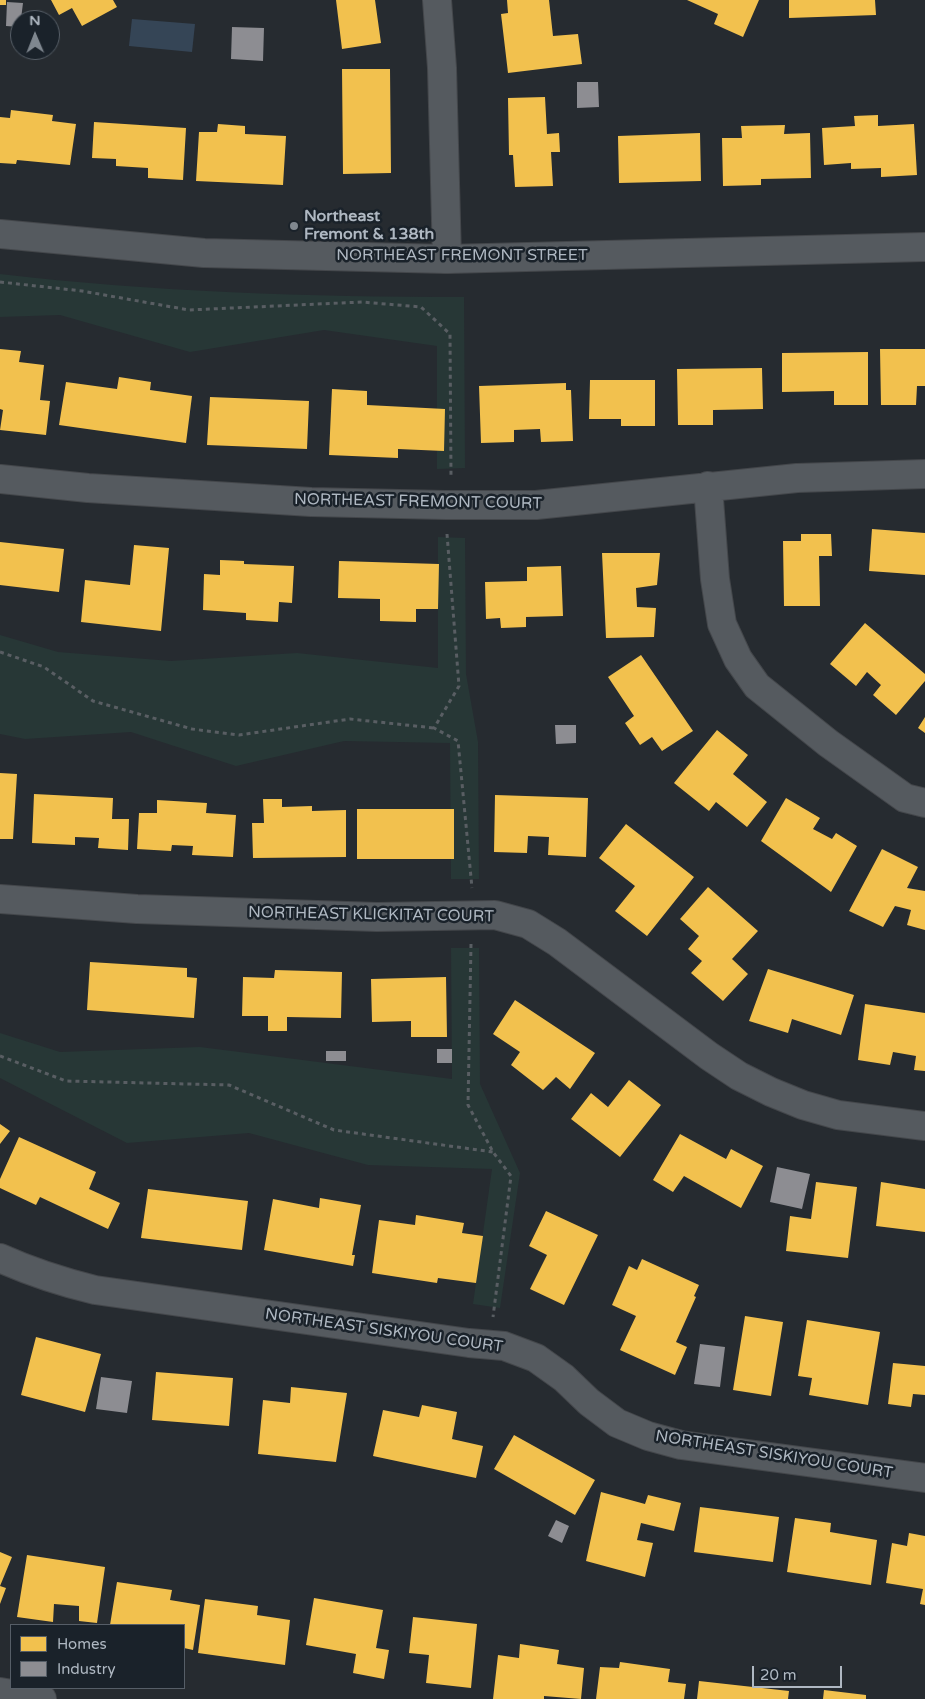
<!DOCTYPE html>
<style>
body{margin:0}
#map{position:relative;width:925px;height:1699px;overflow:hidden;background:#262b30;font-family:"Varela Round",sans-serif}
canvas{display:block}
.legend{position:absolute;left:10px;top:1624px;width:175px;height:65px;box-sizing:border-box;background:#1a222a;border:1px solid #565e67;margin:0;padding:6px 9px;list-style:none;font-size:15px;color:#afb8c2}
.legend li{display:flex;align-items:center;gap:10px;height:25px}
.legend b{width:25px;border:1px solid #565e67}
.north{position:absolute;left:10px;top:10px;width:50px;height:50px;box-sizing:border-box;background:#1a222a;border:1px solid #565e67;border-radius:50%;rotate:359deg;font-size:14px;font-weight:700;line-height:20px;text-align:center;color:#afb8c2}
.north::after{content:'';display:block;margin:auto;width:18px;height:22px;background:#7f878f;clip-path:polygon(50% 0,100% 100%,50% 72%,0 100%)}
.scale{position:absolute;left:752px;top:1666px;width:90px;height:22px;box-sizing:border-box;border:2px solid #afb8c2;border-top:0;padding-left:6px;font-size:15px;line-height:18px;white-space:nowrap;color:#afb8c2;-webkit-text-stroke:4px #1a222a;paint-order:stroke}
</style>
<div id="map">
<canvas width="925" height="1699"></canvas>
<ul class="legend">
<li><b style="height:14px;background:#f2c14e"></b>Homes</li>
<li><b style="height:14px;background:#8d8d92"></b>Industry</li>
</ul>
<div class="north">N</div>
<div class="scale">20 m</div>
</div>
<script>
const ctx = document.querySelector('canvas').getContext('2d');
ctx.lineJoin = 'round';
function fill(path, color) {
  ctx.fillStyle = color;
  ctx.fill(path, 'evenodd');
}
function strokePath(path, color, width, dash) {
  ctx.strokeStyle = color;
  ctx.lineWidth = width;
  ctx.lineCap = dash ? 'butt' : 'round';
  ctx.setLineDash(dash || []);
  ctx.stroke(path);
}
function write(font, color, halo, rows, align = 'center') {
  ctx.font = font + ' "Varela Round",sans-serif';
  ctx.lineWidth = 5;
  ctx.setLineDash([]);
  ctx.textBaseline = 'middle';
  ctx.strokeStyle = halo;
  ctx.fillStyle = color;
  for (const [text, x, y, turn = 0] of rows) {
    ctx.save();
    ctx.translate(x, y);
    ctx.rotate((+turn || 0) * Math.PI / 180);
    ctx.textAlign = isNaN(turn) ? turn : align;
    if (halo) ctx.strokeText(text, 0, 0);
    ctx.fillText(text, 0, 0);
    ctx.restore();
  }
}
const green = new Path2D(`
 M0,274C154,292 309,297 464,297L465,468L437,469V346L324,330L190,352L60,315L0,317Z
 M438,537L465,538L466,674L478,742L479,879H451L450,743L344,741L236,766L131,732L25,739L0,734V635L58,652L171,661L297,653L438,668Z
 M451,948H479L480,1084L520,1173L500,1308L473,1304L492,1169L368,1165L249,1133L127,1143L0,1078V1033L60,1052L200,1047L452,1079Z`);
const water = new Path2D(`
 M132,19L195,24L192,52L129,46Z`);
const homes = new Path2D(`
 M0,0H6V5H0Z
 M51,0H113L117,7L82,26L72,8L59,15Z
 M336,0H375L381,43L342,49Z
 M507,0H549L553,36L578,34L582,64L508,73L501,14L508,13Z
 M687,0H759L743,37L714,24L718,14Z
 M789,0H875L876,15L789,18Z
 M342,69H390L391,173L343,174Z
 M545,97L547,134L559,133L560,152H551L553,186L515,187L513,155H509L508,98Z
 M11,110L53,115L52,121L76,124L70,165L17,160L16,164L0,163V117L10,118Z
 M878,115V126L914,124L917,175L881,177V168L851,169V163L824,165L822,128L855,126L854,116Z
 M94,122L186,128L183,180L148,178V168L116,166V159L92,158Z
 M218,124L245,126V134L286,136L283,185L196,181L199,132H217Z
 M785,125L784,134L810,133L811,178L761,179V185L723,186L722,138H742L741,126Z
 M700,133L701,181L619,183L618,136Z
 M0,349L21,351L19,362L44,365L40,400L50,401L46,435L0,430L3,410L0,409Z
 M880,349H925V386H917L916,405H881Z
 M868,352V405H834V391L782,392V353Z
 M762,368L763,409L713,410V425H678L677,369Z
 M119,377L151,382L150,390L192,396L186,443L59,425L66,382L117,389Z
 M590,380H655V426H621V419H589Z
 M566,383V390H571L573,441L541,442L540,429L514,430V442L481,443L479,386Z
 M332,389L367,391V405L445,409L444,451L398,449V458L329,455Z
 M210,397L309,401L307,449L207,445Z
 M872,529L925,533V575L869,571Z
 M801,534H831L832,556H819L820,606H784L783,541H801Z
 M0,542L64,549L59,592L0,585Z
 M134,545L169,548L161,631L81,622L85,580L130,585Z
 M602,553H660L657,585L636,588L637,607L656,608L654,637L606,638Z
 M220,560L244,561V564L294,566L292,603L279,602L278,622L246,620V613L203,610L204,574L220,575Z
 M339,561L439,564L438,609H416V622L380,621V599L338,598Z
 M561,566L563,616L526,617V627L501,628L500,618L486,619L485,582L527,581V567Z
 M865,623L925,674V681L896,715L873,695L881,685L867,672L856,686L830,664Z
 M641,655L693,731L662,751L652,737L640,745L625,723L634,716L608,677Z
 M925,717V733L918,728Z
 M717,730L748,755L733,774L767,802L747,827L716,802L709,811L674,783Z
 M0,773L17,774L13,839H0Z
 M34,794L113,798L112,819H129L128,850L98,848L99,838L75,837V845L32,843Z
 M495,795L588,798L586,857L548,855L549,837L528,836L527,853L494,852Z
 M786,798L820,818L813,829L832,839L836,833L857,846L831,892L761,841Z
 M263,799H282V807L312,806V811L346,810V857L253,858L252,823H264Z
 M157,800L207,803L206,813L236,815L233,857L192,855L193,846L172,845L171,851L137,849L139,813H157Z
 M357,809H454V859H357Z
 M626,824L694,877L647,936L615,911L635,886L599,858Z
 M882,849L918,867L907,888L925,891V930L907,925L911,910L895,906L883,927L849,911Z
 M708,887L758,931L732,959L748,974L723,1001L691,973L702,961L688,949L699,936L680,919Z
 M90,962L187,968V977L197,978L194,1018L87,1010Z
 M768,969L854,995L841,1035L792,1019L788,1033L749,1021Z
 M275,970L342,972L341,1018L287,1017V1031H268V1016H242L243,977L274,978Z
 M446,977L447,1037H411V1021L372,1022L371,979Z
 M515,1000L595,1053L570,1089L556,1077L543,1090L511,1065L520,1052L493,1034Z
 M865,1004L925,1013V1071L914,1070L916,1056L893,1052L890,1065L858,1060Z
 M629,1080L661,1105L620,1157L571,1119L591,1093L608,1107Z
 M0,1124L10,1131L0,1144Z
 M680,1134L726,1159L731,1149L763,1166L741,1208L684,1176L673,1192L653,1180Z
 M19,1137L96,1172L89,1189L120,1203L108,1229L40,1197L36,1205L0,1188V1179Z
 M816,1182L857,1187L848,1258L786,1251L790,1216L811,1219Z
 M881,1182L925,1189V1232L876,1226Z
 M148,1189L248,1201L242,1250L141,1238Z
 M320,1198L361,1205L352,1255H355L353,1266L264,1250L273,1199L319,1208Z
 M546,1211L598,1235L564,1305L530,1289L547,1255L529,1246Z
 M416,1215L464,1223L462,1233L483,1236L476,1283L438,1278L437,1283L372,1273L379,1220L415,1225Z
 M642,1259L699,1285L694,1296L696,1297L676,1342L687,1347L675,1375L620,1350L636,1316L612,1305L629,1266L637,1270Z
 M745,1316L783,1322L771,1396L733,1390Z
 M807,1320L880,1332L868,1405L809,1395L812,1378L798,1376Z
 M36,1337L101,1354L85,1412L21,1395Z
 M893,1363L925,1366V1395L913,1394L911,1407L888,1404Z
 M156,1372L233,1378L229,1426L152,1420Z
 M291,1387L347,1393L336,1462L258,1454L263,1400L290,1403Z
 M422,1405L457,1412L452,1439L483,1446L476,1478L373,1456L383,1410L419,1417Z
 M514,1435L595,1480L575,1515L494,1469Z
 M601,1492L645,1504L648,1495L681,1503L674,1531L641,1523L637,1540L653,1543L645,1577L586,1561Z
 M700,1507L779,1517L773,1562L694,1552Z
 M795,1518L831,1523L830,1532L877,1540L871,1585L787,1572Z
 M909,1533L925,1536V1605L920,1604L923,1589L886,1583L892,1543L907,1546Z
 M0,1552L12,1557L0,1586L6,1588L0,1604Z
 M27,1555L105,1567L97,1623L79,1621V1606L54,1604L53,1622L17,1617Z
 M117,1582L172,1590L170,1600L200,1605L193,1650L184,1648V1625H110Z
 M314,1598L383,1610L376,1648L389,1650L384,1679L353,1673L356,1654L306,1645Z
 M205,1599L258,1606L257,1615L290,1620L285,1665L198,1653Z
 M413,1617L477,1624L471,1688L426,1683L429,1655L409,1653Z
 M520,1644L559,1650L557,1664L584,1668L581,1699L544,1696V1699H493L498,1655L519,1658Z
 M620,1662L670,1669L668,1682L686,1684L684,1699H596L600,1667L619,1668Z
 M699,1681L789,1691L788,1699H697Z
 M824,1690L866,1695V1699H823Z`);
const industry = new Path2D(`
 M7,2L23,3L20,27L6,26Z
 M232,27L264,28L263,61L231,59Z
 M577,82H598L599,107L577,108Z
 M555,725H576V743L556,744Z
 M437,1049H452V1063H437Z
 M326,1051H346V1061H326Z
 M777,1167L810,1174L802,1209L770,1202Z
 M700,1344L725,1347L720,1387L694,1384Z
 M101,1377L132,1381L127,1413L96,1409Z
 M556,1520L569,1526L562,1543L548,1536Z`);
const path = new Path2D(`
 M0,282L82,291L189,310L362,302L421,307L450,334L451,476
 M447,534L459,686L434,728L458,741L472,888
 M0,652L44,667L93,701L192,729L239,735L350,719L434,728
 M471,944L468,1105L493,1152L511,1176L493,1317
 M0,1056L66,1081L229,1085L334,1130L493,1152`);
const minor = new Path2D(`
 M437,0L442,68L447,259
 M0,479L88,488L311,502L445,505H536L797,478L925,474
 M708,486L715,579L722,624L738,659L757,686L828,743L905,798L925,803
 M0,899L137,909L377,917L495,915L528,924L557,942L709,1056L739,1076L771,1092L803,1105L838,1115L925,1126
 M0,1258C31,1272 62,1282 95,1290L469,1343L504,1346L536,1358L564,1378L589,1402L617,1423L648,1436L681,1445L925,1478
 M0,1692L42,1699`);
const tertiary = new Path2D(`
 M0,234L204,253L447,259L925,247`);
const markers = [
 [294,226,5,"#7f878f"]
];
const poiNames = [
 ["Northeast",304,217],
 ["Fremont & 138th",304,235]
];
const streetNames = [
 ["NORTHEAST FREMONT STREET",462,256],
 ["NORTHEAST FREMONT COURT",418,502,1],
 ["NORTHEAST KLICKITAT COURT",371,915,1],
 ["NORTHEAST SISKIYOU COURT",384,1331,8],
 ["NORTHEAST SISKIYOU COURT",774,1455,9]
];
fill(green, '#273736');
fill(water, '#354556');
fill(homes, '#f2c14e');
fill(industry, '#8d8d92');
strokePath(minor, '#44474b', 30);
strokePath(tertiary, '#44474b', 30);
strokePath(path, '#595e63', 3, [4, 4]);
strokePath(minor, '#555a5f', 28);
strokePath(tertiary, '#555a5f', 28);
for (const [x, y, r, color] of markers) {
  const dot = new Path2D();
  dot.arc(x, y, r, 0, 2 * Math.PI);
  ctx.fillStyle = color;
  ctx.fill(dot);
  strokePath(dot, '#1a222a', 2);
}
write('bold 16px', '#afb8c2', '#1a222a', poiNames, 'left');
write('16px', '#afb8c2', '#1a222a', streetNames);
</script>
